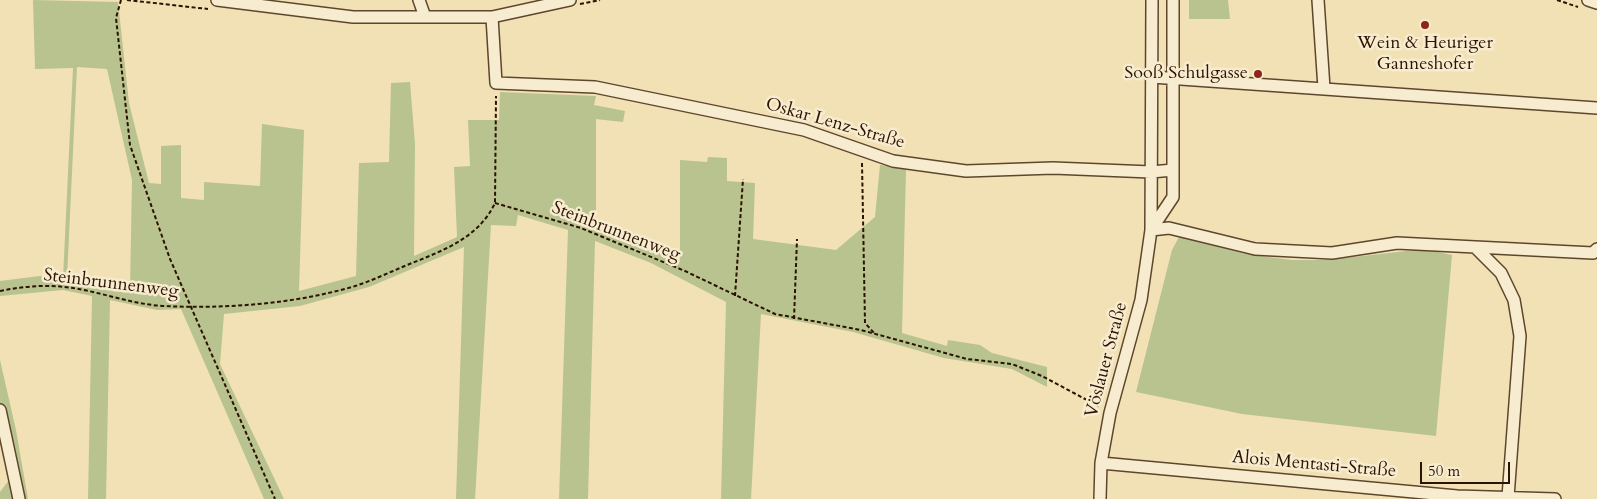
<!DOCTYPE html>
<meta charset="utf-8">
<style>
body{margin:0}
#map{position:relative;width:1597px;height:499px;overflow:hidden;background:#f2e1b5;font-family:Cardo,serif}
canvas{display:block}
.scale{position:absolute;left:1420px;top:462px;width:90px;height:22px;box-sizing:border-box;border:2px solid #2c1200;border-top:0;padding-left:6px;font-size:15px;line-height:18px;white-space:nowrap;color:#2c1200;-webkit-text-stroke:4px #f7eccf;paint-order:stroke}
</style>
<div id="map">
<canvas width="1597" height="499"></canvas>
<div class="scale">50 m</div>
</div>
<script>
const ctx = document.querySelector('canvas').getContext('2d');
ctx.lineJoin = 'round';
function fill(path, color) {
  ctx.fillStyle = color;
  ctx.fill(path, 'evenodd');
}
function strokePath(path, color, width, dash) {
  ctx.strokeStyle = color;
  ctx.lineWidth = width;
  ctx.lineCap = dash ? 'butt' : 'round';
  ctx.setLineDash(dash || []);
  ctx.stroke(path);
}
function write(font, color, halo, rows, align = 'center') {
  ctx.font = font + ' Cardo,serif';
  ctx.lineWidth = 5;
  ctx.setLineDash([]);
  ctx.textBaseline = 'middle';
  ctx.strokeStyle = halo;
  ctx.fillStyle = color;
  for (const [text, x, y, turn = 0] of rows) {
    ctx.save();
    ctx.translate(x, y);
    ctx.rotate((+turn || 0) * Math.PI / 180);
    ctx.textAlign = isNaN(turn) ? turn : align;
    if (halo) ctx.strokeText(text, 0, 0);
    ctx.fillText(text, 0, 0);
    ctx.restore();
  }
}
const green = new Path2D(`
 M33,0L118,2L129,103L149,183L161,184V146L181,145V198L204,200V182L260,186L262,124L304,130L299,291L356,276L359,163L389,162L391,83L410,82L415,144L414,256L457,237L454,167L470,166L468,120H499L500,92L596,96L594,105L625,111L623,122L596,119V226L680,260V160L707,162L708,157L727,158V181L755,183L753,239L836,250L875,217L880,165L906,169L902,333L947,346L948,340L980,345L992,353L1047,367V387L1012,369L944,358L853,332L761,314L751,499H721L726,302L651,263L595,241L588,499H559L568,230L518,215L516,226L491,225L475,499H456L464,247L369,287L300,306L224,314L220,364L284,499H264L181,309L157,310L110,300L106,499H88L92,296L63,290L0,296V281L40,276L63,278L73,68L35,69ZM77,67L107,69L132,180L130,290L67,278Z
 M1189,0H1228L1230,19H1189Z
 M1179,237L1245,254L1292,260H1327L1424,249L1452,255L1436,436L1242,414L1136,392L1172,250Z
 M0,360L16,430L28,499H0V492L9,480L0,443Z`);
const path = new Path2D(`
 M121,0L116,18L130,145L170,259L275,499
 M127,0L208,9
 M1557,0L1578,7
 M580,4L600,0
 M862,163L865,323L875,334
 M495,203L581,228L685,271L775,314L861,330L967,359L1012,364L1042,376L1100,407
 M0,291C15,288 30,286 45,286C86,285 124,304 164,306C226,309 292,304 352,287C372,281 392,271 412,263C445,250 479,237 495,203L496,96
 M735,296L743,179
 M794,319L797,239`);
const minor = new Path2D(`
 M217,0L353,17H492L570,0
 M419,0L425,17
 M1318,0L1324,88
 M1588,0L1597,3
 M492,17L496,83L595,87L804,130L893,161L966,171L1053,168L1151,172L1173,170
 M1152,77L1597,108
 M1151,230L1169,228L1255,249L1332,253L1397,243L1593,253L1597,249
 M1151,230L1173,197V0
 M1475,247L1501,273L1514,300L1520,336L1508,497
 M0,410L19,499
 M1101,463L1457,496L1555,499
 M1100,499L1101,463L1110,413L1141,300L1151,230L1152,0`);
const markers = [
 [1425,25,5,"#8f2418"],
 [1258,74,5,"#8f2418"]
];
const poiNames = [
 ["Wein & Heuriger",1425,44],
 ["Ganneshofer",1425,65],
 ["Sooß Schulgasse",1248,74,"right"]
];
const streetNames = [
 ["Oskar Lenz-Straße",835,124,16],
 ["Steinbrunnenweg",616,232,21],
 ["Steinbrunnenweg",111,284,7],
 ["Vöslauer Straße",1107,360,-75],
 ["Alois Mentasti-Straße",1314,465,5]
];
fill(green, '#b8c38f');
strokePath(minor, '#5e462d', 14);
strokePath(path, '#2c1200', 2, [4, 2.5]);
strokePath(minor, '#f7eccf', 11);
for (const [x, y, r, color] of markers) {
  const dot = new Path2D();
  dot.arc(x, y, r, 0, 2 * Math.PI);
  ctx.fillStyle = color;
  ctx.fill(dot);
  strokePath(dot, '#f7eccf', 2);
}
write('18px', '#2c1200', '#f7eccf', poiNames);
write('18px', '#2c1200', '#f7eccf', streetNames);
</script>
